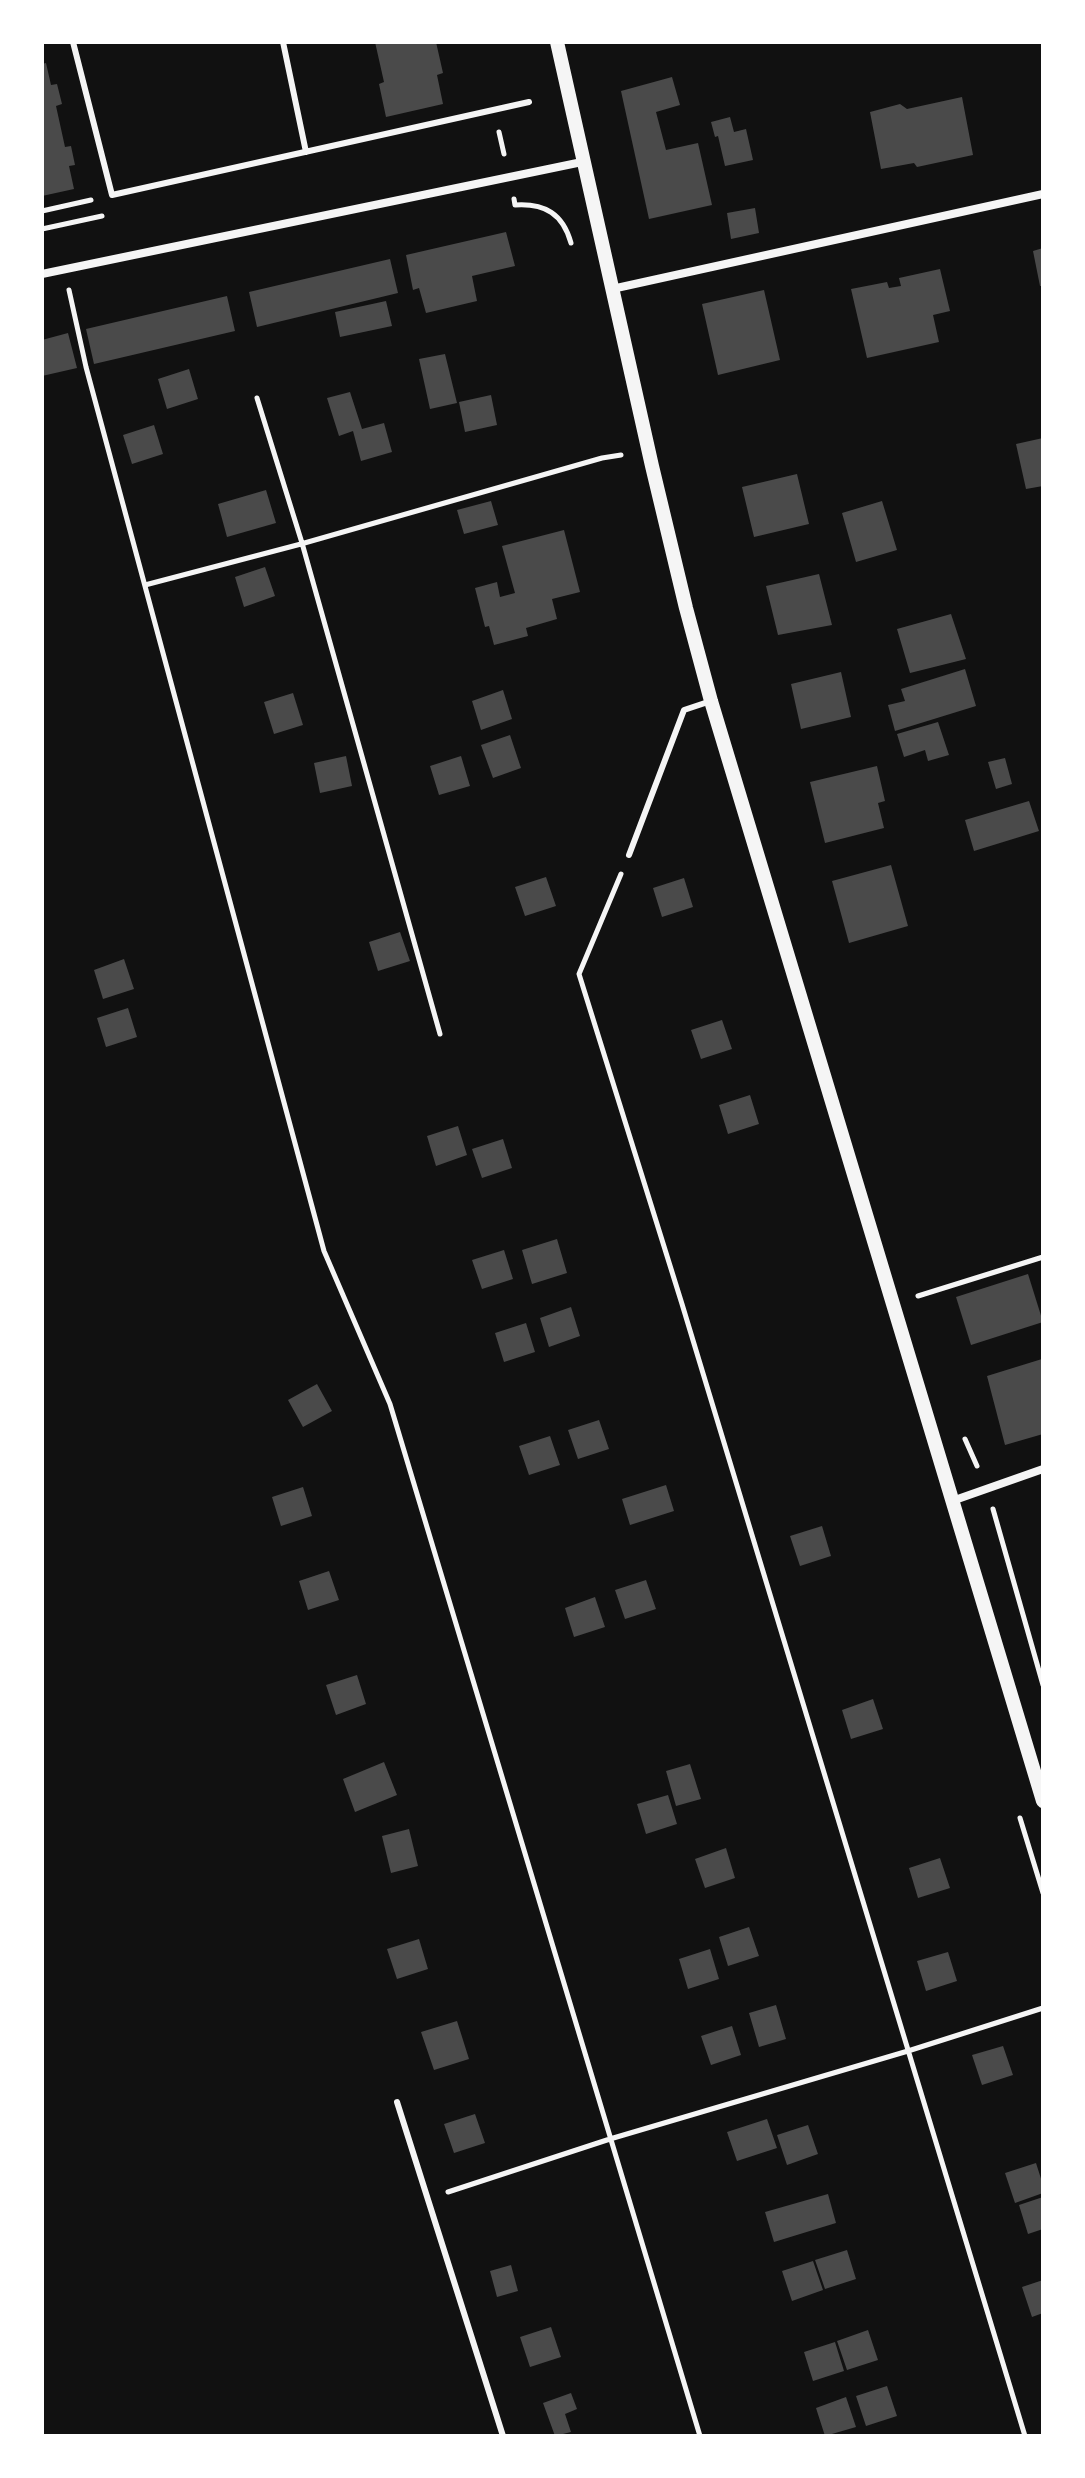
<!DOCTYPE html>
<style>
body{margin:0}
#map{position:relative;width:1085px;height:2478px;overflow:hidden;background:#111;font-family:"Times New Roman",serif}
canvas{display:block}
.frame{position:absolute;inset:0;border:44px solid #fff;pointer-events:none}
</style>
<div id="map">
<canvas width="1085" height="2478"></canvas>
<div class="frame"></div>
</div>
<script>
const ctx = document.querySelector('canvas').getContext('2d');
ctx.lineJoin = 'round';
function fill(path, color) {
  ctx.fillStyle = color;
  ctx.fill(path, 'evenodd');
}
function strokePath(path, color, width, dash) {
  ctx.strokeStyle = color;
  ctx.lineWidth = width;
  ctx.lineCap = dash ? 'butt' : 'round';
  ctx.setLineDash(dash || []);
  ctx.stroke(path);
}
const building = new Path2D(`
 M375,42H436L443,73L437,75L443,104L386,117L379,84L384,82Z
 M46,63L51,85L57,84L62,104L56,106L65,147L71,146L75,165L69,166L74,189L42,196V64Z
 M672,77L680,105L656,112L666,150L698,143L712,205L649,219L621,91Z
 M962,97L973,155L917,167L914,163L881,169L870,112L900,104L907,109Z
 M730,117L734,132L746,129L753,160L725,166L718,136L715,137L711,122Z
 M755,208L759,233L731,239L727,213Z
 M506,232L515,266L472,276L477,301L426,313L419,288L413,290L406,255Z
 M1043,248V286H1040L1033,251Z
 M390,259L398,293L257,327L249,292Z
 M940,269L950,311L933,315L939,342L867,358L851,289L887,282L889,288L901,286L899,278Z
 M764,290L780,360L718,375L702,304Z
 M227,296L235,331L94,364L86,329Z
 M386,301L392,326L340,337L335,312Z
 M68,333L77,368L42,376V340Z
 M445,354L457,403L430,409L419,359Z
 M189,369L198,399L167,409L158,379Z
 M350,392L362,429L384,423L392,452L361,461L353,431L339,436L327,398Z
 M491,395L497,425L465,432L459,402Z
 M154,425L163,454L132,464L123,435Z
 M1043,438V486L1026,489L1016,444Z
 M797,474L809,524L754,537L742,487Z
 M266,490L276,523L227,537L218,504Z
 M491,501L498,525L464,534L457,510Z
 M882,501L897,550L856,562L842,513Z
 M564,530L580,592L552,599L557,619L526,628L528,636L494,645L489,626L485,627L475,588L497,582L500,597L515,593L502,546Z
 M265,567L275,596L244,607L235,577Z
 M819,574L832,625L778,635L766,586Z
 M951,614L966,659L910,673L897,629Z
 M965,669L976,706L895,731L888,705L905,701L901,689Z
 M841,672L851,717L801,729L791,684Z
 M503,690L512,719L481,730L472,701Z
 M293,693L303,725L274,734L264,702Z
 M938,722L949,755L928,761L925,750L904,757L897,734Z
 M510,735L521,768L493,778L481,745Z
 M346,756L352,786L320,793L314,763Z
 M461,756L470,786L439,795L430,766Z
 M1005,758L1012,784L996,789L988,762Z
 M877,766L885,801L878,803L884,828L825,843L810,782Z
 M1029,801L1039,831L974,851L965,820Z
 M891,865L908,926L849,943L832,881Z
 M546,877L556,906L525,916L515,887Z
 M684,878L693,907L662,917L653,888Z
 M400,932L410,961L378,971L369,942Z
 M124,959L134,989L103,999L94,970Z
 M128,1008L137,1037L106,1047L97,1018Z
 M722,1020L732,1049L701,1059L691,1030Z
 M750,1095L759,1124L728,1134L719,1105Z
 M458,1126L467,1155L436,1166L427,1136Z
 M503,1139L512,1168L482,1178L472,1149Z
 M557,1239L567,1273L532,1284L522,1250Z
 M504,1250L513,1279L482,1289L472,1260Z
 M1028,1274L1043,1322L971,1345L956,1297Z
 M571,1307L580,1336L549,1347L540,1318Z
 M526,1323L535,1352L504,1362L495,1333Z
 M1042,1359L1043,1434L1005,1445L987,1376Z
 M317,1384L332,1411L303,1427L288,1400Z
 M599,1420L609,1449L578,1459L568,1430Z
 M550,1436L560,1465L529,1475L519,1446Z
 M666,1485L674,1511L630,1525L622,1499Z
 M303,1487L312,1516L281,1526L272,1497Z
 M822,1526L831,1556L800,1566L790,1536Z
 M329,1571L339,1600L308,1610L299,1581Z
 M646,1580L656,1609L625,1619L615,1590Z
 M595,1597L605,1627L574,1637L565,1608Z
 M357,1675L366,1704L336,1715L326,1685Z
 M873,1699L883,1729L851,1739L842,1710Z
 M384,1762L397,1795L355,1812L343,1779Z
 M690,1764L701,1799L676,1806L666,1771Z
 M668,1795L677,1824L646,1834L637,1804Z
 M409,1829L418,1866L391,1873L382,1836Z
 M726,1848L735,1878L705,1888L695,1859Z
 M940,1858L950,1888L918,1898L909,1868Z
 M749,1927L759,1956L728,1966L719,1937Z
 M419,1939L428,1969L397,1979L387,1949Z
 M710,1949L719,1979L688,1989L679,1959Z
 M948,1952L957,1981L926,1991L917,1961Z
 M776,2005L786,2039L759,2047L749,2013Z
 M457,2021L469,2059L434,2070L421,2032Z
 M732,2026L741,2055L711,2065L701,2036Z
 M1003,2046L1013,2075L982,2085L972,2055Z
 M475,2114L485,2143L454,2153L444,2124Z
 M767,2119L777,2148L737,2161L727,2132Z
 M808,2125L818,2154L787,2165L777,2135Z
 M1036,2163L1043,2185V2193L1015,2203L1005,2173Z
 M828,2194L836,2223L774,2242L765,2212Z
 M1043,2197V2229L1028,2234L1019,2205Z
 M847,2250L856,2279L825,2289L815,2260Z
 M813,2261L823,2290L792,2301L782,2271Z
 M511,2265L518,2291L497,2297L490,2271Z
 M1043,2280V2313L1032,2317L1022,2287Z
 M551,2327L561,2357L530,2367L520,2337Z
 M868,2330L878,2360L847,2370L837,2341Z
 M835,2342L844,2371L813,2381L804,2352Z
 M887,2386L897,2416L866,2426L856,2396Z
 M571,2393L577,2409L565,2414L571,2432L555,2436L543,2403Z
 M846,2397L856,2427L825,2436L816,2408Z`);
const path = new Path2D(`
 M499,132L504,154
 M514,199L515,205C545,203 563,214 571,243
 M42,211L91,200
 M42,229L102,216
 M69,290L86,367L324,1251L390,1404L700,2436
 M257,398L302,543L440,1034
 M145,585L301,544L602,458L621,455
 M621,874L579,974L682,1304L1025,2436
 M918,1296L1043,1257
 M965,1439L977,1466
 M993,1509L1043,1685
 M1020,1818L1043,1893
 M448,2192L610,2139L908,2051L1043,2008`);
const service = new Path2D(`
 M73,42L112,195L529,102
 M283,42L306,152
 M629,855L684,710L711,701
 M397,2102L503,2436`);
const minor = new Path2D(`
 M42,274L582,162
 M612,289L1043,194
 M952,1501L1043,1469`);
const tertiary = new Path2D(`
 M557,42L652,466L686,608L711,701L1043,1801`);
fill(building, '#4a4a4a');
strokePath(path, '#f5f5f5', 5);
strokePath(service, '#f5f5f5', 6);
strokePath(minor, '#f5f5f5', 8);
strokePath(tertiary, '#f5f5f5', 14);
</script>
